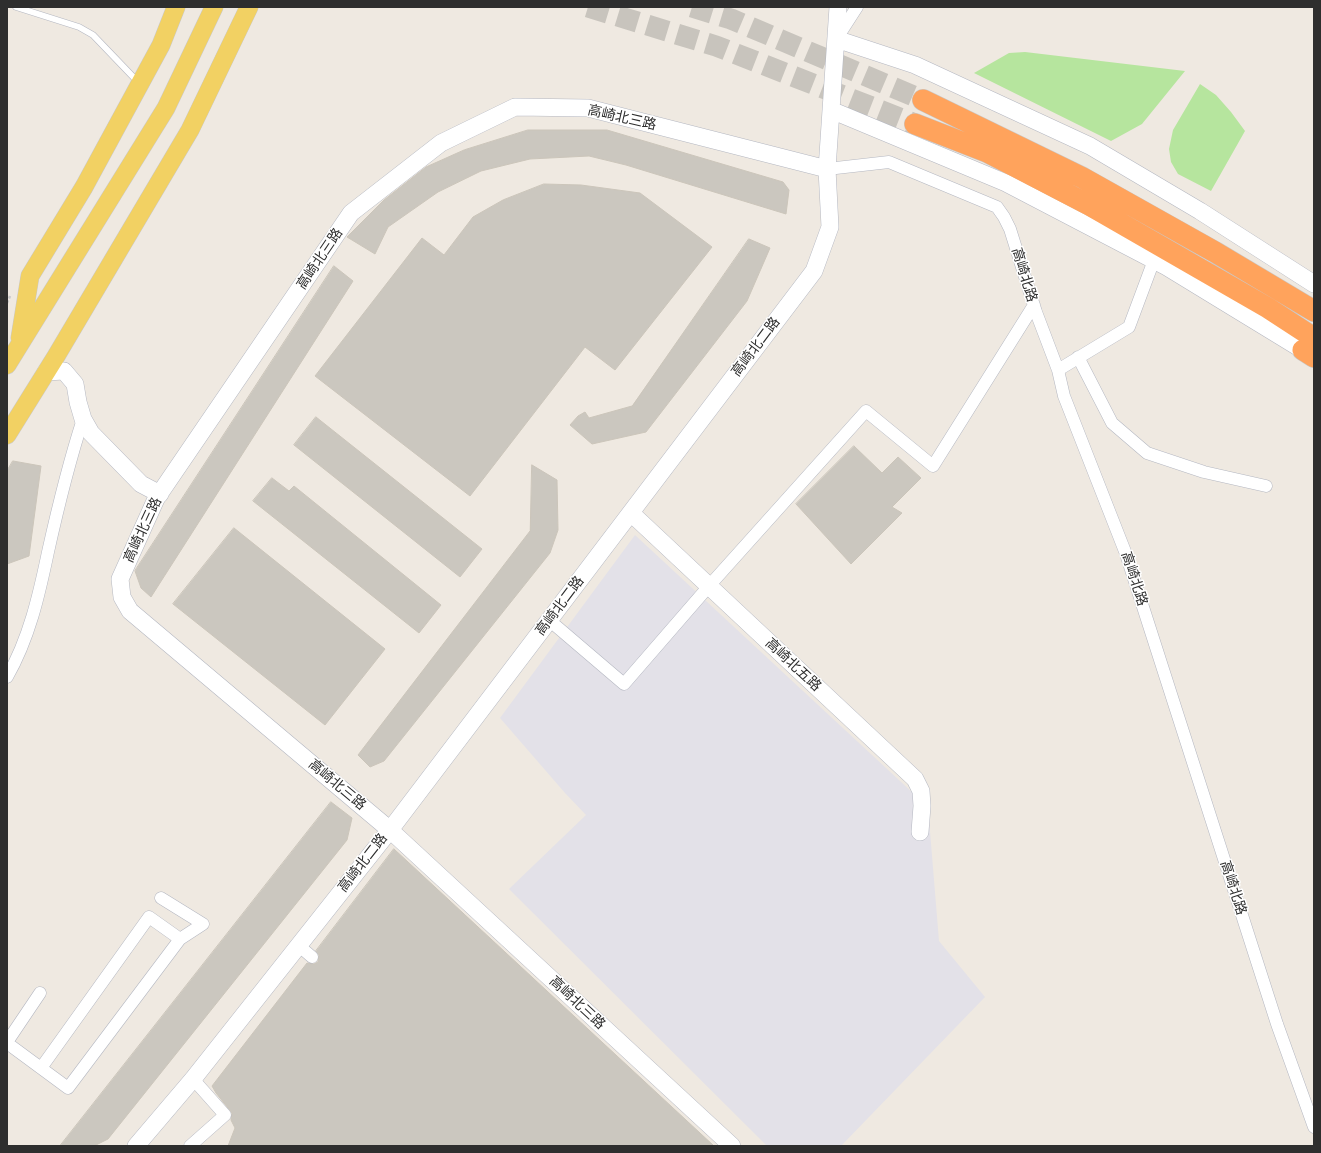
<!DOCTYPE html>
<meta charset="utf-8">
<style>
body{margin:0}
#map{position:relative;width:1321px;height:1153px;overflow:hidden;background:#efe9e1;font-family:"Open Sans",sans-serif}
canvas{display:block}
.frame{position:absolute;inset:0;border:8px solid #2e2e2e;pointer-events:none}
</style>
<div id="map">
<canvas width="1321" height="1153"></canvas>
<div class="frame"></div>
</div>
<script>
const ctx = document.querySelector('canvas').getContext('2d');
ctx.lineJoin = 'round';
function fill(path, color) {
  ctx.fillStyle = color;
  ctx.fill(path, 'evenodd');
}
function strokePath(path, color, width, dash) {
  ctx.strokeStyle = color;
  ctx.lineWidth = width;
  ctx.lineCap = dash ? 'butt' : 'round';
  ctx.setLineDash(dash || []);
  ctx.stroke(path);
}
function write(font, color, halo, rows, align = 'center') {
  ctx.font = font + ' "Open Sans","Noto Sans SC",sans-serif';
  ctx.lineWidth = 3;
  ctx.setLineDash([]);
  ctx.textBaseline = 'middle';
  ctx.strokeStyle = halo;
  ctx.fillStyle = color;
  for (const [text, x, y, turn = 0] of rows) {
    ctx.save();
    ctx.translate(x, y);
    ctx.rotate((+turn || 0) * Math.PI / 180);
    ctx.textAlign = isNaN(turn) ? turn : align;
    if (halo) ctx.strokeText(text, 0, 0);
    ctx.fillText(text, 0, 0);
    ctx.restore();
  }
}
const industrial = new Path2D(`
 M635,535L928,807L939,941L985,997L841,1146H767L509,889L586,815L565,793L500,718Z`);
const green = new Path2D(`
 M1025,52L1185,71L1142,124L1111,141L974,73L1009,53Z
 M1200,84L1216,95L1231,112L1245,131L1211,191L1178,174L1171,162L1169,149L1173,130Z`);
const building = new Path2D(`
 M528,130H607L783,182L789,190L786,214L626,165L589,156L530,159L481,171L438,192L388,227L375,254L347,237L384,200L426,167L464,150Z
 M544,184L581,185L640,193L712,247L615,370L585,347L470,496L315,376L422,238L444,255L473,217L503,200Z
 M749,239L770,248L747,301L646,432L592,444L570,425L578,416L585,412L589,418L632,406Z
 M334,266L353,281L151,597L141,588L135,571Z
 M316,417L482,549L460,577L294,445Z
 M854,446L882,473L898,457L921,478L892,507L902,513L851,564L796,504Z
 M13,461L41,466L29,556L7,564V471Z
 M532,465L557,480L558,530L550,553L384,761L370,767L358,755L530,531Z
 M272,478L289,491L294,486L441,605L419,633L253,501Z
 M234,528L385,649L325,725L173,604Z
 M331,802L352,818L347,840L108,1139L94,1146H60Z
 M394,849L714,1146H228L235,1128L231,1120L232,1113L216,1093L212,1086L307,963L314,964L318,962L319,955L316,951Z`);
const highwayTunnel = new Path2D(`
 M588,7L716,46L915,124
 M692,7L731,19L923,100`);
const path = new Path2D(`
 M7,303L10,296`);
const lane = new Path2D(`
 M16,7L79,27L93,35L139,83`);
const street = new Path2D(`
 M837,38L857,7
 M827,169L889,162L997,207L1004,217L1010,229L1036,312L1058,370L1064,396L1126,554L1277,1024L1314,1127
 M1078,357L1112,423L1147,453L1204,472L1266,486
 M1058,370L1129,327L1154,260
 M549,620L624,684L709,586L866,411L933,466L1034,305
 M7,677C29,639 39,595 48,552C58,507 69,462 83,419
 M298,945L312,957
 M7,1042L40,993
 M7,1043L68,1088L180,939L203,924L161,898
 M41,1068L149,917L180,939
 M190,1146L225,1115L193,1079`);
const secondary = new Path2D(`
 M836,39L915,65L1090,146L1200,211L1314,284
 M831,110L1006,183L1167,267L1303,350L1313,358
 M46,372L64,371L75,384L78,402L83,419L91,433L141,484L160,494
 M631,513L915,779L921,791L922,806L920,832
 M136,1146L193,1079L390,830L814,271L830,227L827,169L838,7
 M732,1146L390,830L130,611L122,597L120,579L156,499L351,213L441,143L515,107L588,108L827,169`);
const primary = new Path2D(`
 M20,338L30,276L84,187L161,45L176,7
 M7,365L166,108L214,7
 M7,435L55,358L190,130L249,7`);
const highway = new Path2D(`
 M923,100L1083,178L1215,252L1314,311
 M915,124L987,152L1089,205L1268,308L1314,338
 M1303,350L1314,357`);
const streetNames = [
 ["高崎北三路",622,118,13],
 ["高崎北三路",320,259,-56],
 ["高崎北路",1024,275,73],
 ["高崎北二路",756,347,-53],
 ["高崎北三路",143,530,-65],
 ["高崎北路",1134,579,72],
 ["高崎北二路",560,606,-53],
 ["高崎北五路",793,665,43],
 ["高崎北三路",337,785,40],
 ["高崎北二路",363,863,-52],
 ["高崎北路",1233,888,72],
 ["高崎北三路",577,1003,43]
];
fill(industrial, '#e3e1e8');
fill(green, '#b6e59e');
fill(building, '#cbc7bf');
strokePath(building, '#cbc5ba', 1);
strokePath(highwayTunnel, '#c8c4bd', 21, [21, 10]);
strokePath(lane, '#b4b7c1', 7);
strokePath(street, '#b4b7c1', 13);
strokePath(secondary, '#b4b7c1', 18);
strokePath(primary, '#c9c9c9', 19);
strokePath(highway, '#c9c9c9', 22);
strokePath(path, '#c9c9c9', 2.5, [3, 2]);
strokePath(lane, '#fff', 6);
strokePath(street, '#fff', 12);
strokePath(secondary, '#fff', 17);
strokePath(primary, '#f2d163', 18);
strokePath(highway, '#ffa35c', 21);
write('14px', '#2e2e2e', '#fff', streetNames);
</script>
